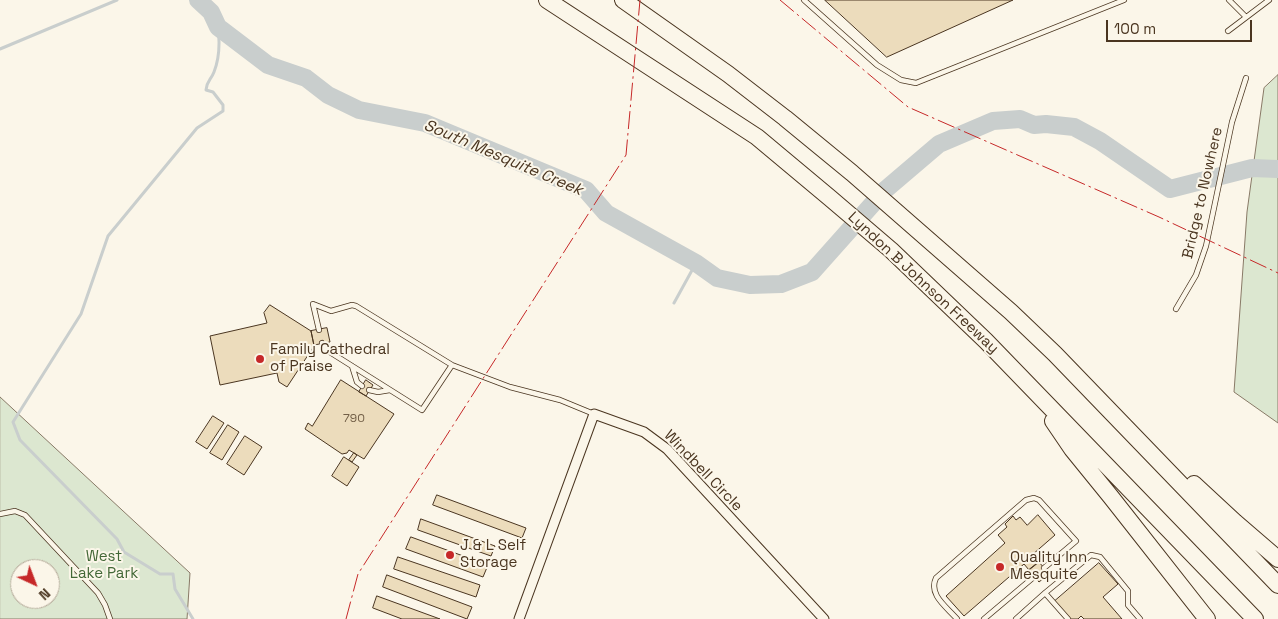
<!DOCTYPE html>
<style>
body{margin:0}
#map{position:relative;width:1278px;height:619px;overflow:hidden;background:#fbf6e9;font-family:"Space Grotesk",sans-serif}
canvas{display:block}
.north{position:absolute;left:10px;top:559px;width:50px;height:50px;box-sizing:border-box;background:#fbf6e9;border:1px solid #b4a999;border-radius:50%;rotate:137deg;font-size:14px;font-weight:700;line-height:20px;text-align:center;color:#4a3520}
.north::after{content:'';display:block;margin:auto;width:18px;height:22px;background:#c62828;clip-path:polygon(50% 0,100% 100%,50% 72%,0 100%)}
.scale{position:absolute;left:1106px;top:20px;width:146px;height:22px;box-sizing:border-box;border:2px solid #4a3520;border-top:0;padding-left:6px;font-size:15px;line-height:18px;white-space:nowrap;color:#4a3520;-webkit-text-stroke:4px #fbf6e9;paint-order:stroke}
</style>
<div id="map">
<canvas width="1278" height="619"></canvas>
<div class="north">N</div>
<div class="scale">100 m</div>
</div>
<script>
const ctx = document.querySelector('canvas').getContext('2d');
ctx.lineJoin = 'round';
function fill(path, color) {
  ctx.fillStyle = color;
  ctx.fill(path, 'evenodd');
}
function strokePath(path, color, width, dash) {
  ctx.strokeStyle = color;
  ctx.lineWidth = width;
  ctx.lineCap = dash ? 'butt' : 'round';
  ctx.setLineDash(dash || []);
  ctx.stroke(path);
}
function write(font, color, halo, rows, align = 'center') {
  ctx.font = font + ' "Space Grotesk",sans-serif';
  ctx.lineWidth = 4;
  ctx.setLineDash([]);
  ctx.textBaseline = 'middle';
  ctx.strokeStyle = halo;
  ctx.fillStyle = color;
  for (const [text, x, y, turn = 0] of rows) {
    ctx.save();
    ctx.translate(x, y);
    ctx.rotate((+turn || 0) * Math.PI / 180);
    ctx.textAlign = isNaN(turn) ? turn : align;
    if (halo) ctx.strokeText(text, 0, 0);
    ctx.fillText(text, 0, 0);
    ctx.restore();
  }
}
const green = new Path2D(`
 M1278,75V423L1234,392L1247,212L1264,88Z
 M0,397L190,573L187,619H0ZM20,569H50V599H20Z`);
const stream = new Path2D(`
 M0,49L117,0
 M674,303L696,263
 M193,619L175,589L173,574H160L124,552L117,539L20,440L13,422L81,314L108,236L197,128L223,111V105L213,92L206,90C207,80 211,80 214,72C220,57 220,43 218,27`);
const river = new Path2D(`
 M198,0L211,12L218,27L268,65L306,78L328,95L359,110L425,123L586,190L606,213L696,263L717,278L750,285L781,284L812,272L885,190L939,144L993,121L1020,119L1034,125L1046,124L1074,127L1100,141L1170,189L1252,168L1278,169`);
const building = new Path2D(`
 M825,0H1013L887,57Z
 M270,305L311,331L314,346L287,387L279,382L277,373L220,385L210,336L267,323L264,313Z
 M327,328L330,342L314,345L311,331Z
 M341,380L394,414L364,459L349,450L347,453L342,454L305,429L308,423L312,426Z
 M366,380L373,385L366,396L359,392Z
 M213,416L224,423L207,449L196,442Z
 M228,425L239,432L222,460L210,453Z
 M245,436L262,447L244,475L227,464Z
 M354,453L357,455L352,462L349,460Z
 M344,457L359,467L347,486L332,476Z
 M437,495L526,528L522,538L433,505Z
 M1038,515L1055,535L1032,555L1039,562L1029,570L1024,564L964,616L946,596L1005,543L998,535L1007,527L1005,524L1013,516L1016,520L1020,517L1027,525Z
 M421,519L495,546L491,556L418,530Z
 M411,537L488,565L483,577L406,549Z
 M398,557L480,585L476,597L394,569Z
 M1039,562L1049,574L1039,582L1029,570Z
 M1099,563L1118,584L1103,597L1122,619H1084L1081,616L1078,619H1070L1055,601Z
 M387,575L472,607L467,619L383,587Z
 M377,596L440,619H402L373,608Z`);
const service = new Path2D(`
 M804,0L877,65L901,80L916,83L1124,0
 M1229,0L1246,17
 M1228,31L1269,0
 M313,304L331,311L352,305L356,306L452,365L510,387L560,400L594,414
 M313,304L319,330
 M1176,309L1196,275L1206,246L1232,122L1246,78
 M322,343L325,349L422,410L452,365
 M352,366L357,382L362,386
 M369,390L378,392L390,390
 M0,514L15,511L25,515L98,593L105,605L110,619
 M1045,593L1091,555L1100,557L1128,591V605L1140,619
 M957,619C947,607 928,595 936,578L1026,500L1034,498L1039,500L1076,541L1044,568
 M984,619L1035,576
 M1016,619L1045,593L1068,619`);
const minor = new Path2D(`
 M519,619L594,414L644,432L667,449L824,619`);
const motorway = new Path2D(`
 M547,0L757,137L830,198L891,250L986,341L1255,619
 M623,0L728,74L785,118L852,173L1011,312L1055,354L1278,585
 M1053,421L1072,449L1111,497L1207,619
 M1194,484L1235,522L1278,559`);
const power = new Path2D(`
 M780,0L908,107L1159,217L1278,273
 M346,619L358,574L626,155L640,0`);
const markers = [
 [260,359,5,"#c62828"],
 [450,555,5,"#c62828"],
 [1000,567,5,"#c62828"]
];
const numberNames = [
 ["790",354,419]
];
const streetNames = [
 ["Bridge to Nowhere",1203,193,-77],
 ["Lyndon B Johnson Freeway",923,283,43],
 ["Windbell Circle",703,471,46]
];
const poiNames = [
 ["Family Cathedral",270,350],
 ["of Praise",270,367],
 ["J & L Self",460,546],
 ["Storage",460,563],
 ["Quality Inn",1010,558],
 ["Mesquite",1010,575]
];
const parkNames = [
 ["West",104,557],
 ["Lake Park",104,574]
];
const waterNames = [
 ["South Mesquite Creek",503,158,23]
];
fill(green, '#dce7d0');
strokePath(green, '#887966', 1);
strokePath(stream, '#c9cecd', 3);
strokePath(river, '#c9cecd', 18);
fill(building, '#ecdcbc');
strokePath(building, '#4a3520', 1);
strokePath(service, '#4a3520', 6);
strokePath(minor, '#4a3520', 11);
strokePath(motorway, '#4a3520', 18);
strokePath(service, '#fbf6e9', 4.5);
strokePath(minor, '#fbf6e9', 9);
strokePath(motorway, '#fbf6e9', 16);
strokePath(power, '#c62828', 1, [18, 4, 2.5, 4]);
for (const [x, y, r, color] of markers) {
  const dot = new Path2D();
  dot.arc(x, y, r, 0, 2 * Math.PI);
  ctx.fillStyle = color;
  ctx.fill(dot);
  strokePath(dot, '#fbf6e9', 2);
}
write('12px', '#725f47', null, numberNames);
write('15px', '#4a3520', '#fbf6e9', streetNames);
write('15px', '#4a3520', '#fbf6e9', poiNames, 'left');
write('15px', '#436837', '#fbf6e9', parkNames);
write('italic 16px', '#4a3520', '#fbf6e9', waterNames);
</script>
